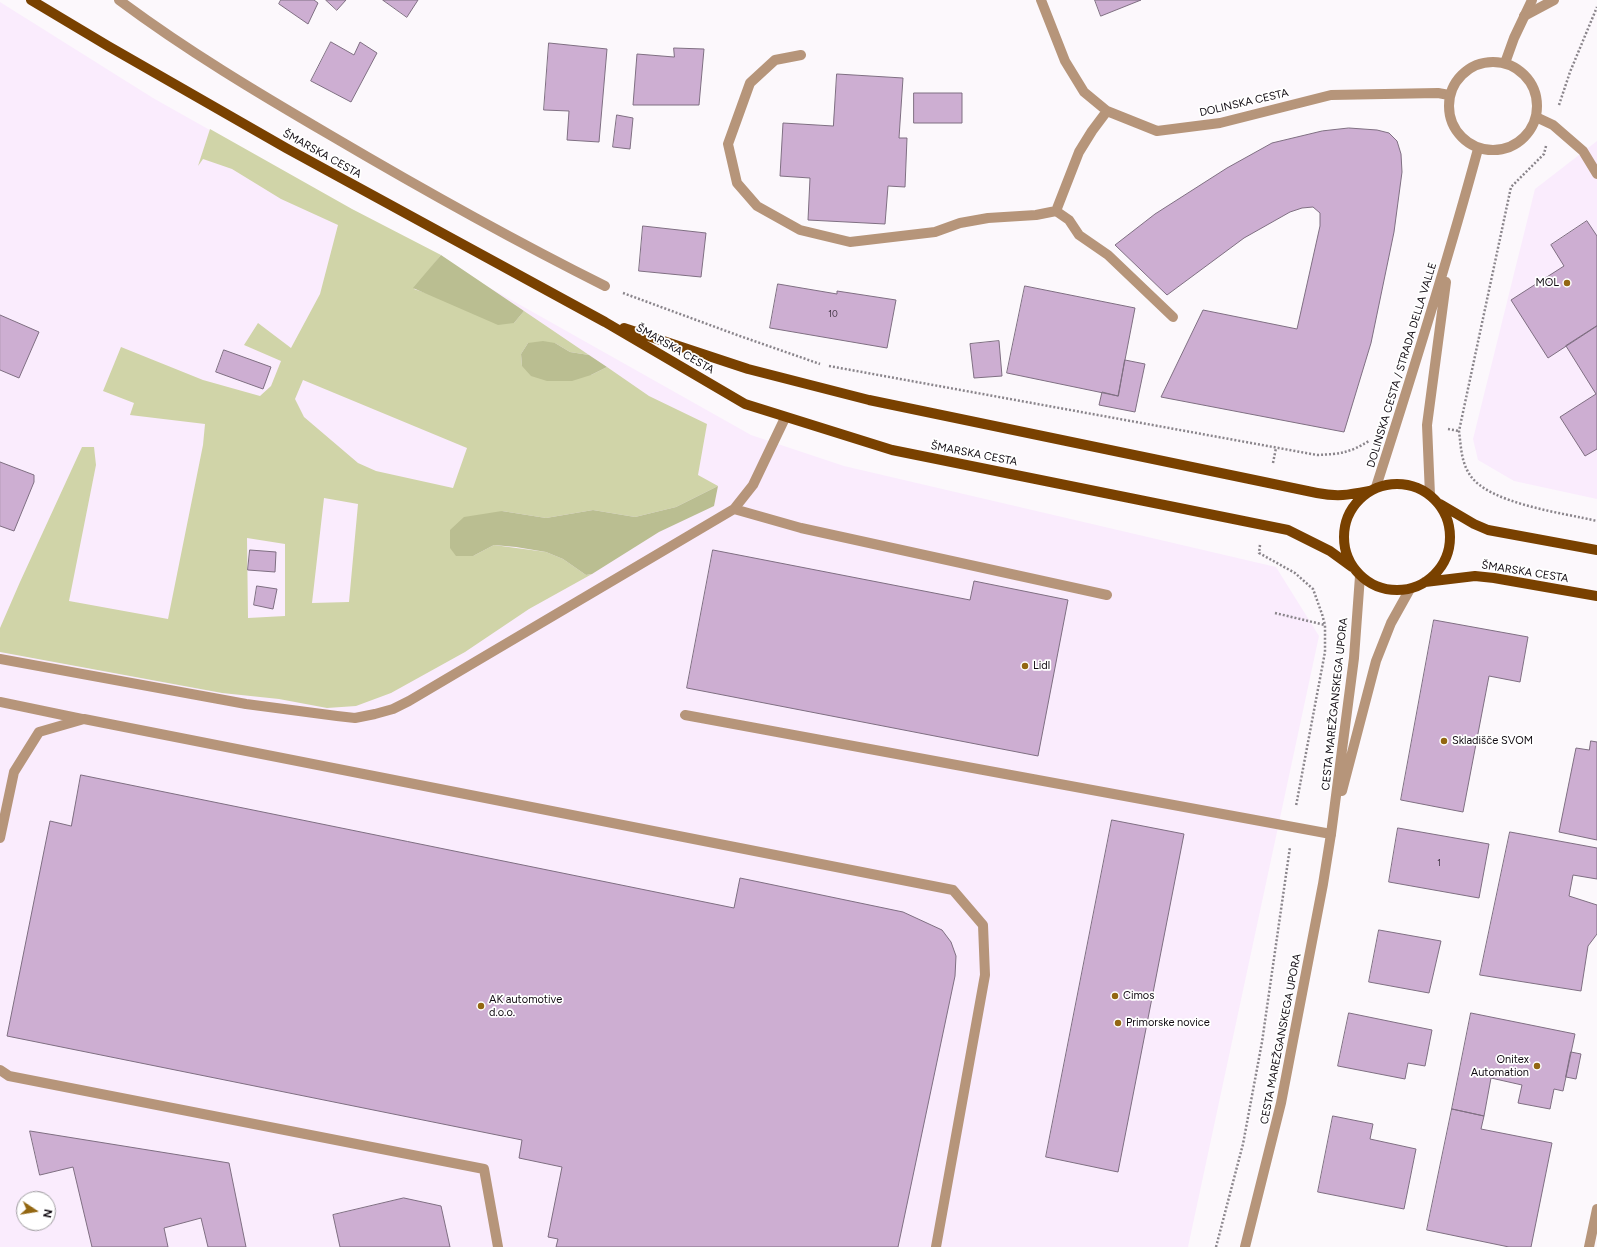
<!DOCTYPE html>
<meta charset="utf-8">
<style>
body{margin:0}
#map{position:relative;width:1597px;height:1247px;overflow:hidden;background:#fcf8fc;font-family:Figtree,sans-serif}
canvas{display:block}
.north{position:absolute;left:16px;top:1191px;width:40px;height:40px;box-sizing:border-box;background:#fff;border:1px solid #9f9da0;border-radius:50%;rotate:102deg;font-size:11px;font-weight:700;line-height:16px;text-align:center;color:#100a11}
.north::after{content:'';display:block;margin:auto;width:14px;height:18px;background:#936712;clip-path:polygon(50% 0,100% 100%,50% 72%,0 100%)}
</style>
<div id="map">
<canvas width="1597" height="1247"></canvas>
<div class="north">N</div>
</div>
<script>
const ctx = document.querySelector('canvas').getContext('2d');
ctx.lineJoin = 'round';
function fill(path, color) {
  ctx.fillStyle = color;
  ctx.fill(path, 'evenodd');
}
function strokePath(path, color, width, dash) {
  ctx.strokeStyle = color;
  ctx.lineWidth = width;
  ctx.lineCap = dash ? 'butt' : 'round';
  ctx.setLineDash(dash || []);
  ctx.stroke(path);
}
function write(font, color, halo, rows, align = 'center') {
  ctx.font = font + ' Figtree,sans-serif';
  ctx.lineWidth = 3.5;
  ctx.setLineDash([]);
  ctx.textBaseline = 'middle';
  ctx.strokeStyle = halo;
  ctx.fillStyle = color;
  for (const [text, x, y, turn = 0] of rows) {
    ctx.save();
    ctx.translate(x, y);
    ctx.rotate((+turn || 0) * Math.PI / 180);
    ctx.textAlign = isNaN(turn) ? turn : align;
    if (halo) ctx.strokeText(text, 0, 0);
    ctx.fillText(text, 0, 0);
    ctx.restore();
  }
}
const built = new Path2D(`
 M0,2L153,98L751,435L844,466L1276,567L1319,636L1188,1247H0ZM24,1199H48V1223H24Z
 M1597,141V499L1514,481L1478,460L1473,439L1535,189Z`);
const green = new Path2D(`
 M210,129L352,209L441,255L414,289L514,323L524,311L589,355L570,352L555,343H528L521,354L522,366L591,375L607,367L649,396L707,424L698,475L718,486L676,507L635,517L593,510L546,518L502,511L473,556L494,545L546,552L563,559L586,575L592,574L529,609L465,652L391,693L356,706L327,708L279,699L222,693L0,652V628L20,582L82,447H94L96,465L69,601L168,619L203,445L205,424L130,415L134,403L103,391L121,347L203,380L260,396L271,386L281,361L244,345L258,323L291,348L320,294L338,225L281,199L232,169L203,159L198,166ZM303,380L467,448L453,488L376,471L358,463L304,417L295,399ZM324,498L358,504L349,602L312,603ZM247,538L285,544V616L248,618Z`);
const forest = new Path2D(`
 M441,255L524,311L514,323L498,325L413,288Z
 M543,341L555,343L570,352L589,355L607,367L591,375L572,381H547L531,376L522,366L521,354L528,343Z
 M718,486L714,506L659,532L592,574L586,575L563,559L546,552L516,547L494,545L473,556H456L450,548V530L464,517L502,511L546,518L593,510L635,517L676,507Z`);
const building = new Path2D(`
 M281,0H314L318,3L308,24L279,4Z
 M326,0H346L337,10Z
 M383,0H418L407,17Z
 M1095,0H1141L1101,16Z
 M331,42L354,55L360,42L377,53L351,102L311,81Z
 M549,43L607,49L599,142L567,140L569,111L544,110Z
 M674,48L704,49L699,105H633L637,54L674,57Z
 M837,74L903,78L899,138H907L905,187L888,186L885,224L808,220L810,178L780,176L783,123L833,126Z
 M914,93H962V123H914Z
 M617,115L633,118L630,149L613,147Z
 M1349,128L1377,130L1389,133L1397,141L1401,154L1402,172L1394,232L1371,343L1344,432L1161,397L1203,310L1297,329L1320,226V213L1313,207L1302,208L1290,212L1244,238L1167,295L1115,245L1155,214L1227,168L1272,143L1322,131Z
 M1587,221L1597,236V326L1548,358L1511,300L1564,266L1551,245Z
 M643,226L706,233L701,277L639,271Z
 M778,284L837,294V291L896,300L887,348L770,328Z
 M1025,286L1135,308L1118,396L1007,373Z
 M0,315L39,332L19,378L0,370Z
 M1597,326V449L1585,456L1560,417L1596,394L1566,346Z
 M999,341L1002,376L974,378L970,344Z
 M224,350L271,367L263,389L216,372Z
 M1125,360L1145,364L1135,412L1099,405L1102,392L1118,396Z
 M0,462L34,475V482L14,531L0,526Z
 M250,550L276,552L275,572L248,570Z
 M713,550L970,600L974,581L1068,600L1038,756L687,688Z
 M257,586L277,589L273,609L254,605Z
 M1434,620L1528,637L1520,682L1489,676L1463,812L1401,800Z
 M1591,741L1597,742V840L1559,832L1576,748L1589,750Z
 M81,775L734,908L740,878L903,912L942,930L951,942L956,956L955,976L898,1247H556L558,1239L548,1237L562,1167L519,1158L522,1140L7,1036L50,821L71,826Z
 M1112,820L1184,834L1118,1172L1046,1157Z
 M1398,828L1489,844L1479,898L1389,882Z
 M1510,832L1597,848V879L1573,875L1569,896L1597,905V934L1588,946L1581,991L1480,975Z
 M1379,930L1441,941L1429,993L1369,982Z
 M1349,1013L1432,1030L1425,1066L1408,1063L1405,1079L1338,1066Z
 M1471,1013L1575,1034L1563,1091L1554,1089L1550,1109L1518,1103L1522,1085L1491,1078L1484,1116L1452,1109Z
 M1571,1052L1581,1054L1576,1079L1566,1077Z
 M1452,1109L1484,1116L1481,1129L1552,1143L1531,1247H1509L1427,1230Z
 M1333,1116L1373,1124L1370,1139L1416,1149L1404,1209L1318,1192Z
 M30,1131L229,1163L246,1247H208L201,1218L164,1228L168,1247H92L73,1167L40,1175Z
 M404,1198L441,1206L450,1247H340L333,1215Z`);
const path = new Path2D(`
 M1559,105L1570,72L1597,7
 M1546,146L1544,154L1511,187L1459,431C1461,446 1461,462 1470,475C1489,504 1564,513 1597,521
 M623,293L737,335L820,364
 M829,366L1317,455C1340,454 1349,453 1369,441
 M1448,429L1459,431
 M1273,463L1276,448
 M1260,545L1259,553L1295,573L1313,589L1322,614L1325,625V652L1296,806
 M1275,613L1325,625
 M1216,1247L1243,1144L1262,1042L1290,847`);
const service = new Path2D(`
 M1524,16L1554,0
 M1536,117L1553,125L1583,151L1597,174
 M1056,211L1069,220L1079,235L1108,255L1173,317
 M734,509L801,528L1107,595
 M0,659L246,704L337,716L355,718L375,714L393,709L409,701L734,509L753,485L785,418
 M0,702L82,719
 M685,715L1331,834
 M0,838L14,772L39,732L84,719L953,890L983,925L985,975L936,1247
 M0,1070L9,1076L484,1169L498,1247`);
const minor = new Path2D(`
 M119,0C186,50 258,93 330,135C420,188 511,239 605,286
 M1041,0L1065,61L1084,92L1107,111L1157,131L1220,123L1331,95L1438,93L1449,95
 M801,55L775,60L750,83L728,144L737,183L757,206L800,230L850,242L935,232L960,223L988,218L1036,215L1056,211L1079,152L1092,131L1107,111
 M1589,1247L1597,1209`);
const tertiary = new Path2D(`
 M1449 106a44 44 0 1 1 88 0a44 44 0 1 1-88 0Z
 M1505,63L1514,38L1532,0
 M1376,487C1412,375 1447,263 1478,149
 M1430,495L1427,425L1446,282
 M1342,791L1376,661L1391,623L1410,589
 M1245,1247L1281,1103L1323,884L1331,834L1354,658L1360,576`);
const primary = new Path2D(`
 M31,0L108,46L286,148L605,322L745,404L892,450L1288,530L1330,551L1352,567
 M624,328L748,369L869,400L1317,493C1338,497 1348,495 1369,491
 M1344 537a53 53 0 1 1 106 0a53 53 0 1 1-106 0Z
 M1440,504L1474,524L1488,530L1597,550
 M1425,582L1475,576L1494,578L1597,596`);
const markers = [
 [1567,283,4,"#936712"],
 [1025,666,4,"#936712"],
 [1444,741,4,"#936712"],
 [1115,996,4,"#936712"],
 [481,1006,4,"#936712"],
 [1118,1023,4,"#936712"],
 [1537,1066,4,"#936712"]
];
const numberNames = [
 ["10",833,314],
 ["1",1439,863]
];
const streetNames = [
 ["DOLINSKA CESTA",1244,103,-13],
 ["ŠMARSKA CESTA",322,154,29],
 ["ŠMARSKA CESTA",675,349,30],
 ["DOLINSKA CESTA / STRADA DELLA VALLE",1402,365,-73],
 ["ŠMARSKA CESTA",974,454,11],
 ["ŠMARSKA CESTA",1525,572,9],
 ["CESTA MAREŽGANSKEGA UPORA",1335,704,-84],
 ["CESTA MAREŽGANSKEGA UPORA",1281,1039,-79]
];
const poiNames = [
 ["MOL",1559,283,"right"],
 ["Lidl",1033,666],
 ["Skladišče SVOM",1452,741],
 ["Cimos",1123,996],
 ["AK automotive",489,1000],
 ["d.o.o.",489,1013],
 ["Primorske novice",1126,1023],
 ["Onitex",1529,1060,"right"],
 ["Automation",1529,1073,"right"]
];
fill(built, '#faecfd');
fill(green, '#d0d4a8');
fill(forest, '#babe91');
fill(building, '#cdaed2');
strokePath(building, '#7f6f82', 1);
strokePath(path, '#8a858b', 2.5, [2, 2]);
strokePath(service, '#b6957a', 10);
strokePath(minor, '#b6957a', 10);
strokePath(tertiary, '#b6957a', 10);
strokePath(primary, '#794100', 10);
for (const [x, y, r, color] of markers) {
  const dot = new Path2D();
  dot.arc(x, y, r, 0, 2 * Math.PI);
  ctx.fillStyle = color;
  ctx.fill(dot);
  strokePath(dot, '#fff', 1.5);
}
write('9px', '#3f3341', null, numberNames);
write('11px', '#100a11', '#fff', streetNames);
write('11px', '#100a11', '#fff', poiNames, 'left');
</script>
